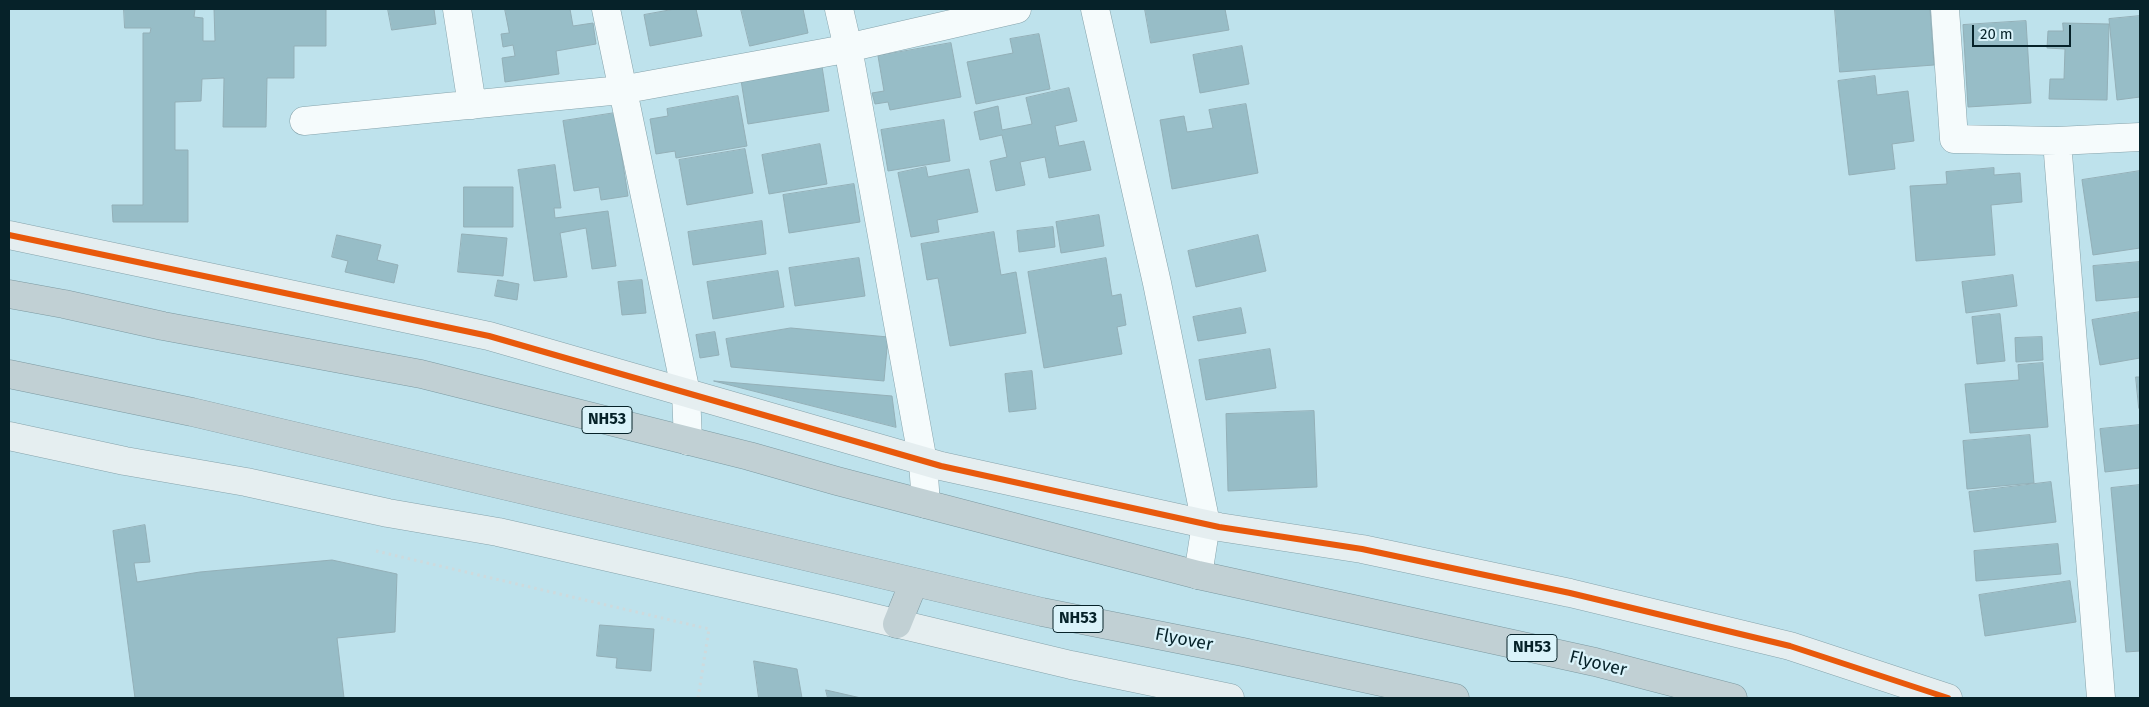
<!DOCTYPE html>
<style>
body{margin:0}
#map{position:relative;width:2149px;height:707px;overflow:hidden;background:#bee2ec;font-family:"Fira Sans",sans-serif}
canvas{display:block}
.frame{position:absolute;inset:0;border:10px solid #062229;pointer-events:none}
.scale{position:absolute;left:1972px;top:25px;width:99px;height:22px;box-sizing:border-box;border:2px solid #062229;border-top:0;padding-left:6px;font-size:15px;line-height:18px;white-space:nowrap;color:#062229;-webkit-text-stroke:4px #daf3fa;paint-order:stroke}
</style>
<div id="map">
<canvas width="2149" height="707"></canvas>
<div class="frame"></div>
<div class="scale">20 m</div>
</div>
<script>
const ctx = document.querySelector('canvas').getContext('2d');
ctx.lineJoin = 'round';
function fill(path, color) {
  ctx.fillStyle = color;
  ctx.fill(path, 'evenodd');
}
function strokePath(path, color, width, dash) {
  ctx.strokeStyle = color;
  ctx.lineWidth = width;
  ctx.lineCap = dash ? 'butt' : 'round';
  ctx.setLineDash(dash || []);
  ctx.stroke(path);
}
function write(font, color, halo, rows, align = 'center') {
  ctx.font = font + ' "Fira Sans",sans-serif';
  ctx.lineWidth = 4.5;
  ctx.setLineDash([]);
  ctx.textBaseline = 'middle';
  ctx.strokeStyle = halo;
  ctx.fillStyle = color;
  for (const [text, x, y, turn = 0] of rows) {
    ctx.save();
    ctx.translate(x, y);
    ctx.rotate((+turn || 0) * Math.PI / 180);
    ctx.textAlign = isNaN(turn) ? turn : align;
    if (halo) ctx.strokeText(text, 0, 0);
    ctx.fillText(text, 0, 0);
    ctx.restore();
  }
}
const building = new Path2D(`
 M124,9H195L194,17L203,18V41H215L214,9H326V46H294V78H267L266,127H223L224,78L202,79L201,101L175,102V150H188V222H113L112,205H143V33H150L151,28H125Z
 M388,9H434L436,24L392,30Z
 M505,9H570L573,26L593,23L596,44L556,51L559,74L505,82L502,58L515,56L513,45L503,47L501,34L509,33Z
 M675,9H696L702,36L650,46L644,15Z
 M741,9H803L808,33L750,46Z
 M1145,9H1225L1229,30L1151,43Z
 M1835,9H1930L1934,65L1840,72Z
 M2140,16V97L2117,100L2109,19Z
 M2026,21L2031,103L1968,107L1963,25Z
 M2063,23L2109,24L2107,100L2049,99L2050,79H2064L2065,49L2047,48L2048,31H2063Z
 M1039,34L1050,89L976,104L967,62L1013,53L1010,39Z
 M951,43L961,97L890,110L888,102L875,104L872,93L884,91L878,56Z
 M1242,46L1249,84L1200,93L1193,55Z
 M821,60L829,111L748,124L740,74Z
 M1875,76L1877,95L1908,91L1914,141L1892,144L1895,169L1849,175L1838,81Z
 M1069,88L1077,121L1055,126L1059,146L1084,141L1091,170L1049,178L1045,157L1020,162L1025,185L996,191L990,161L1007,157L1002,135L980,140L974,112L998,106L1002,130L1032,124L1026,98Z
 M738,96L747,146L676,158L675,151L656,154L650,119L668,116L667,109Z
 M1246,104L1258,173L1172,189L1160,120L1184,116L1187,132L1213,128L1209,110Z
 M615,113L628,196L601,200L599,187L574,191L563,121Z
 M944,120L950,161L888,171L881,130Z
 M820,144L827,184L769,194L762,155Z
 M745,149L753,193L687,205L679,160Z
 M555,165L561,208H554L555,218L608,211L616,266L592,269L586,228L560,233L567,277L534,281L518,170Z
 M926,167L928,177L969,169L978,212L937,220L939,232L911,237L898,173Z
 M1994,168V175L2020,173L2022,202L1991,205L1995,255L1916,261L1910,186L1947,184L1946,172Z
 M2140,171V248L2093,255L2082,180Z
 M854,184L860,222L789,233L783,195Z
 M464,187H513V227H464Z
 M1099,215L1104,246L1061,253L1056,222Z
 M762,221L766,254L693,265L688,232Z
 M1053,227L1055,247L1019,252L1017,231Z
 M994,232L1001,275L1016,272L1026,333L950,346L938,278L927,280L921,244Z
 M462,234L507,238L503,276L458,272Z
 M337,235L381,245L377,260L398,265L394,283L345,272L348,261L332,257Z
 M1258,235L1266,271L1196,287L1188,251Z
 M859,258L865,296L795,306L789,268Z
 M1106,258L1112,296L1121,294L1126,325L1117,327L1122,354L1044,368L1028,272Z
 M2140,262V297L2096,301L2093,266Z
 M778,271L784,307L713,319L707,282Z
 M2013,275L2017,306L1966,313L1962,282Z
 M498,280L519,284L517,300L495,296Z
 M642,280L646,313L622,315L618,282Z
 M1241,308L1246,333L1198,341L1193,317Z
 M2140,312V358L2100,365L2092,320Z
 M2000,314L2005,361L1977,364L1972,317Z
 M791,328L888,337L884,381L731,367L726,339Z
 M715,332L719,355L700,358L696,335Z
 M2042,337L2043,360L2016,362L2015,338Z
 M1270,349L1276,388L1206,400L1199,360Z
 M2043,363L2048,427L1970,433L1965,384L2019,380L2018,365Z
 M1032,371L1036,409L1009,412L1005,374Z
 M2136,377H2140V407L2139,408Z
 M714,381L892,396L896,427Z
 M1314,411L1317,487L1228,491L1226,414Z
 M2140,425V468L2105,472L2100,429Z
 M2030,435L2034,483L1967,489L1963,441Z
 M2051,482L2056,522L1974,532L1969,492Z
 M2140,485V651L2126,652L2111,488Z
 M145,525L150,562L134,563L137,582L200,572L332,560L397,574L395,632L337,638L344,698H135L113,531Z
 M2058,544L2061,574L1976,581L1974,551Z
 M2070,581L2076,622L1985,636L1979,595Z
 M600,625L654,629L651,671L616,668L617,658L597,656Z
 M754,661L797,669L802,698H759Z
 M826,690L861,698H828Z`);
const path = new Path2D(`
 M376,551L709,629L698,698`);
const street = new Path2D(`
 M457,9L472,105
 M606,9L686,393L688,441
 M839,9L848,48L923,462L926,504
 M1095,9L1157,283L1206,524L1198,575
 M1945,9L1954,139L2057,141L2140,137
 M304,121L621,90L834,51L1017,9
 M2057,141L2101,698`);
const secondary = new Path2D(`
 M9,235L489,336L941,466L1219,527L1362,549L1570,593L1790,646L1948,698
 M9,436L125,461L246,482L388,513L498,532L832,608L1071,665L1230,698`);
const highway = new Path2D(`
 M9,294L64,304L163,326L421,374L749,456L837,481L1198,575L1595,662L1733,698
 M9,374L192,412L1042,612L1243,652L1455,698
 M897,624L914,582`);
const cycleway = new Path2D(`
 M9,235L489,336L941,466L1219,527L1362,549L1570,593L1790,646L1948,698`);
const shields = [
 [607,420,50],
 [1078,619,50],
 [1532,648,50]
];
const shieldNames = [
 ["NH53",607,420],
 ["NH53",1078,619],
 ["NH53",1532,648]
];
const streetNames = [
 ["Flyover",1184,640,11],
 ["Flyover",1598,664,14]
];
fill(building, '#97bdc7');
strokePath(building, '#93afb7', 1);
strokePath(street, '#86a3ab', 29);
strokePath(secondary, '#86a3ab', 29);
strokePath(highway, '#7c99a1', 29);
strokePath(path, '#cedadd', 3, [2.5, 4]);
strokePath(street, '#f5fbfc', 28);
strokePath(secondary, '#e5eef0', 28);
strokePath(highway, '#c1d0d4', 28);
strokePath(cycleway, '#e8590c', 6);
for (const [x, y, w] of shields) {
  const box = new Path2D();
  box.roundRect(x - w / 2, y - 13.5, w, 27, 4);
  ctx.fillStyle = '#daf3fa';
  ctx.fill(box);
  strokePath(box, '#062229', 1);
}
write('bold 16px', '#062229', null, shieldNames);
write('18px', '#062229', '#daf3fa', streetNames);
</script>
